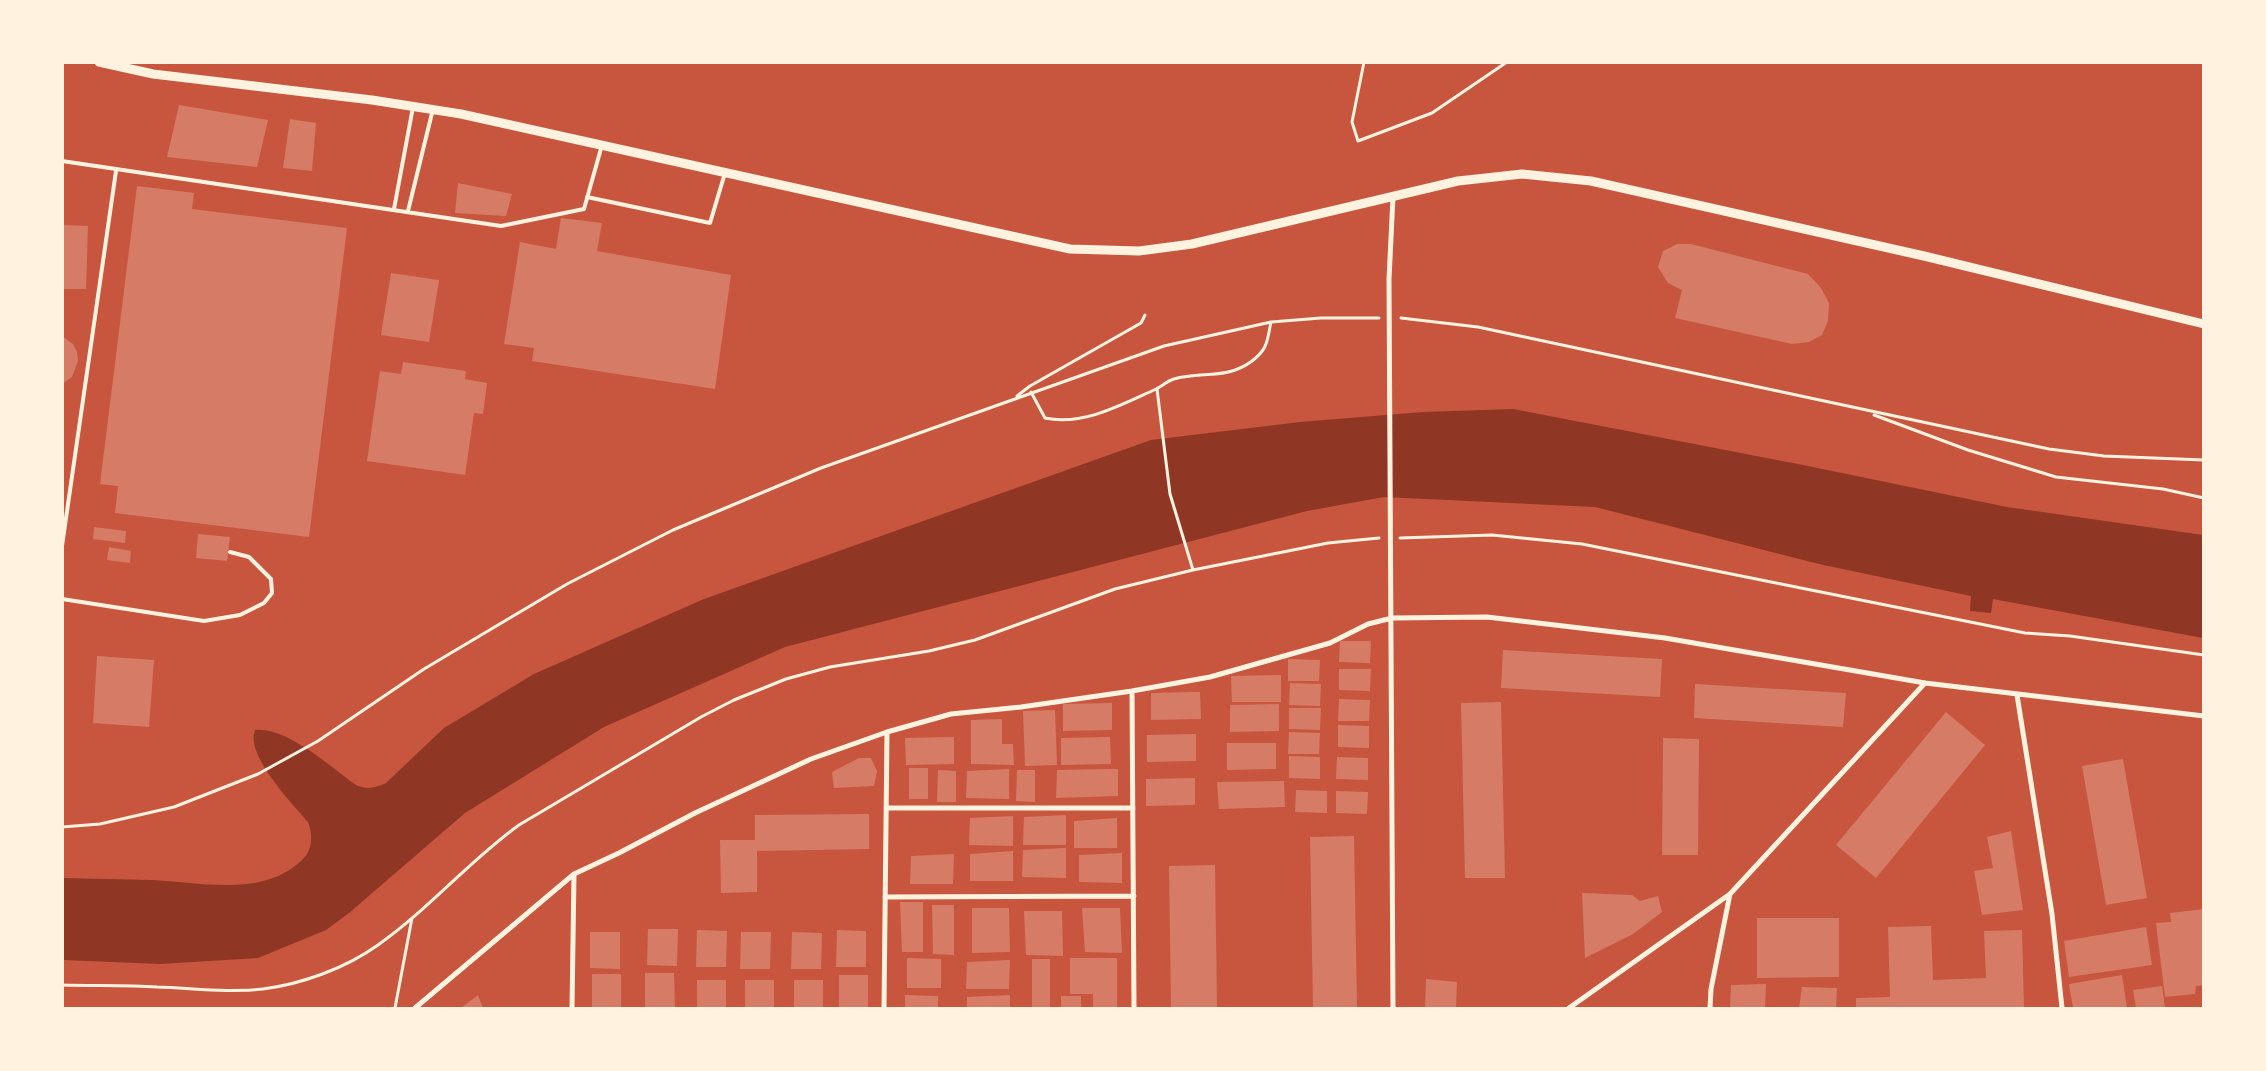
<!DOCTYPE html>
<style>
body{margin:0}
#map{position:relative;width:2266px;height:1071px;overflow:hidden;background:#c8553d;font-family:Signika,sans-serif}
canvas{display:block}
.frame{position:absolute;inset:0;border:64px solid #fff3e0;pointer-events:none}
</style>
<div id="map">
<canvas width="2266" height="1071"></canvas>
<div class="frame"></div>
</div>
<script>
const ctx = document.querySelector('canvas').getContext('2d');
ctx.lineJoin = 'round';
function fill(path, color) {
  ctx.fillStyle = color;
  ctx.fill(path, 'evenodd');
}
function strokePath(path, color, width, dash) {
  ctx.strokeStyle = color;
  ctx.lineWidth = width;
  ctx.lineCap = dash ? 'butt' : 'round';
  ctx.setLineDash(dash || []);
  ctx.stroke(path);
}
const water = new Path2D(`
 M1513,409L1803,465L2007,507L2203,535V638L1993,599L1991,613L1970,611L1971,596L1819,564L1595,507L1384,497L1307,511L785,647L604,727L465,813L349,913L326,930L258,958L160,964L63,960V878C92,879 122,879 151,880C200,882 263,898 302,860C313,850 313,835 308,822C292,803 245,755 255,730C286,726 332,768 356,785C368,790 375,788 386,783L444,728L534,674L704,599L1151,440L1300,422L1423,412Z`);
const building = new Path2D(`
 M179,105L268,120L257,167L167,157Z
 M290,119L316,123L312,171L283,168Z
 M458,183L512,194L506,216L455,213Z
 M137,186L194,193L192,209L347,228L309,537L115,513L118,486L100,484Z
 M561,218L602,223L597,251L731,275L715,389L532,361L534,348L504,344L520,242L556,249Z
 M62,225L88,226L86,289H62Z
 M1677,244H1691L1808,274L1821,288L1829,303L1828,321L1822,335L1809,342L1792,344L1675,318L1682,290L1668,283L1658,267L1663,251Z
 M391,273L439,280L429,342L381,335Z
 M62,336L73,344L77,352L78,361L72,377L62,384Z
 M403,362L466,371L465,379L487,383L483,414L474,413L465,475L367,461L380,371L401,374Z
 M94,527L126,531L125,543L93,539Z
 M198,534L230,537L227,561L196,558Z
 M109,547L131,551L130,563L107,560Z
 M1340,641H1371L1370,663L1339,662Z
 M1503,650L1662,659L1660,697L1501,688Z
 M97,656L154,660L149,727L93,723Z
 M1288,659L1320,660L1319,681H1288Z
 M1339,669H1371L1370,691L1339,690Z
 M1281,675V702H1232L1231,676Z
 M1290,683L1321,684L1320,706L1289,705Z
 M1695,684L1846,693L1843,727L1694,718Z
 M1191,692H1200L1201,719L1151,720V693Z
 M1339,699L1370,700L1369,721H1338Z
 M1501,702L1505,878H1465L1461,703Z
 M1112,703V730L1063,731V704Z
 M1279,704V731L1230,732V705Z
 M1289,708H1321L1320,730L1289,729Z
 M1055,710L1057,765L1025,766L1023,711Z
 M1946,712L1985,745L1876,878L1836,845Z
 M1002,719V744H1013L1014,765L971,764V720Z
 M1338,725L1369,726V748L1338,747Z
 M1289,732L1320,733L1319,754H1288Z
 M1196,734V761L1147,762V735Z
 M954,737V764L906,765L905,738Z
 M1110,737L1111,764L1061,765V738Z
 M1663,738L1699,739L1698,855H1662Z
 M1227,743H1276V769L1227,770Z
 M1289,756L1320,757V779L1289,778Z
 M1337,757L1368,758V780L1336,779Z
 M859,758H871L877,771L874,786L834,788L832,772Z
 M2123,759L2147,898L2106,905L2082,766Z
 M909,768H928V799H909Z
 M1009,769V799L966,798L967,771Z
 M1108,769H1118V796L1056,798L1057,770Z
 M938,770L956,771V802H937Z
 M1017,770H1035V802L1016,801Z
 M1195,778V805L1146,806V779Z
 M1284,781L1285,807L1219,809L1217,782Z
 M1296,790L1327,791V813L1295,812Z
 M1336,791L1368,792L1367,814L1336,813Z
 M869,814V849L757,851V892L721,893L720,840H755V815Z
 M1066,815V845H1023L1024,817Z
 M1013,816V846L969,845L970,818Z
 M1117,818V848H1074V821Z
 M2011,831L2023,910L1982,915L1974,871L1993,868L1987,837Z
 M1354,836L1357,1008H1313L1310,837Z
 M1066,848V878L1022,877L1023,850Z
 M1013,851V881H970V854Z
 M1122,853V883L1079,882V855Z
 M954,854L953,884H910L911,856Z
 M1215,865L1217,1008H1171L1169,866Z
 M1582,893L1632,895L1640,901L1658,896L1662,912L1633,934L1585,958Z
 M900,902H923V952H902Z
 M932,905H954V955L933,954Z
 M972,908H1009L1010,952L972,953Z
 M1082,908H1120L1122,953L1085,952Z
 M2204,909V985L2196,986L2195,994L2165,997L2156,923L2171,922L2170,913Z
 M1024,911H1062L1063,956L1026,955Z
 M1757,918H1839V977L1757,978Z
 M1931,926L1933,980L1986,978L1984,931L2022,930L2024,1008H1856V998L1890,997L1888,927Z
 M2146,927L2152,965L2069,977L2064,941Z
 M648,929H678L677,966L647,965Z
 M697,930L727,931L726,967H696Z
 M837,930L866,931V967H836Z
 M590,932H620V969L590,968Z
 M741,932H771L770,969H740Z
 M792,932L822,933L821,969H791Z
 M907,958L941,959V988H907Z
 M1070,958H1117V1008H1093V994H1070Z
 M1032,959H1050V1008H1032Z
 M1010,960L1009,989H966L967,962Z
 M645,973H674L675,1008H645Z
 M592,974H621V1008H592Z
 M839,975H868V1008H839Z
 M2122,975L2127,1008H2073L2069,984Z
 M1426,979L1457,982L1456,1008H1425Z
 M697,980H726V1008H697Z
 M745,980H774V1008H745Z
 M794,980H823V1008H794Z
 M1766,984L1765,1008H1730L1731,985Z
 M2162,986L2165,1008H2136L2133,990Z
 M1802,987L1837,988L1836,1008H1799Z
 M478,995L483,1008H461Z
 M905,995L938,996V1008H905Z
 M1010,995V1008H967V997Z
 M1061,996H1081V1008H1061Z`);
const path = new Path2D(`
 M1364,62L1352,122L1358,141L1432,113L1507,62
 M1401,318L1478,327L2049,449L2104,456L2204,460
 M1157,389L1170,494L1193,570
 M1031,392L1045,418C1083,426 1121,405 1154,390C1161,387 1167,381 1174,379C1201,371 1227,380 1252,361C1268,349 1267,341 1271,322
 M1017,396L1030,386L1141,323L1145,315
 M1874,415L1968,450L2056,477L2163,489L2204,498
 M1400,538L1492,535L1582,544L2025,633L2070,636L2204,655
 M62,827L100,824L174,807L258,774L318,741L424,669L567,584L673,530L821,468L1164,346L1271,322L1321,318H1379
 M62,985C94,986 126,985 157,987C192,988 228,993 263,989C302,984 346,968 378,945C429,909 469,861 519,825L701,717L734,700L786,679L830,667L929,651L975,640L1115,589L1193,570L1328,543L1379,538
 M395,1008L412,918`);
const service = new Path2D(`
 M62,161L501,226L584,209L602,145
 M587,197L710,223L725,173
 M394,209L413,107
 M408,211L433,109
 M62,546L116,171
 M62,599L204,621L240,615L264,603L272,593L271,579L249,557L230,552`);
const minor = new Path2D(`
 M1393,197L1389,279L1393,1008
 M1132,691L1134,1008
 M2017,695L2052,914L2062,1008
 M886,808H1133
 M885,897L1134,896
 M415,1008L574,874L619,853L695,813L811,759L887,732L951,714L1021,707L1132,691L1210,677L1330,643L1368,624L1392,618L1487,617L1665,638L1925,683L2204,716
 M572,1008L574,874
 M884,1008L887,732
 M1569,1008L1730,894
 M1710,1008L1711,989L1730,894L1925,683`);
const tertiary = new Path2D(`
 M99,62L153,74L372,100L461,114L1070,249L1139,251L1192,244L1458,181L1522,174L1591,181L1924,256L2204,324`);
fill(water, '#8f3625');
fill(building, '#d67c66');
strokePath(path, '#fff3e0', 3);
strokePath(service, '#fff3e0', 4);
strokePath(minor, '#fff3e0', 5);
strokePath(tertiary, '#fff3e0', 9);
</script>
